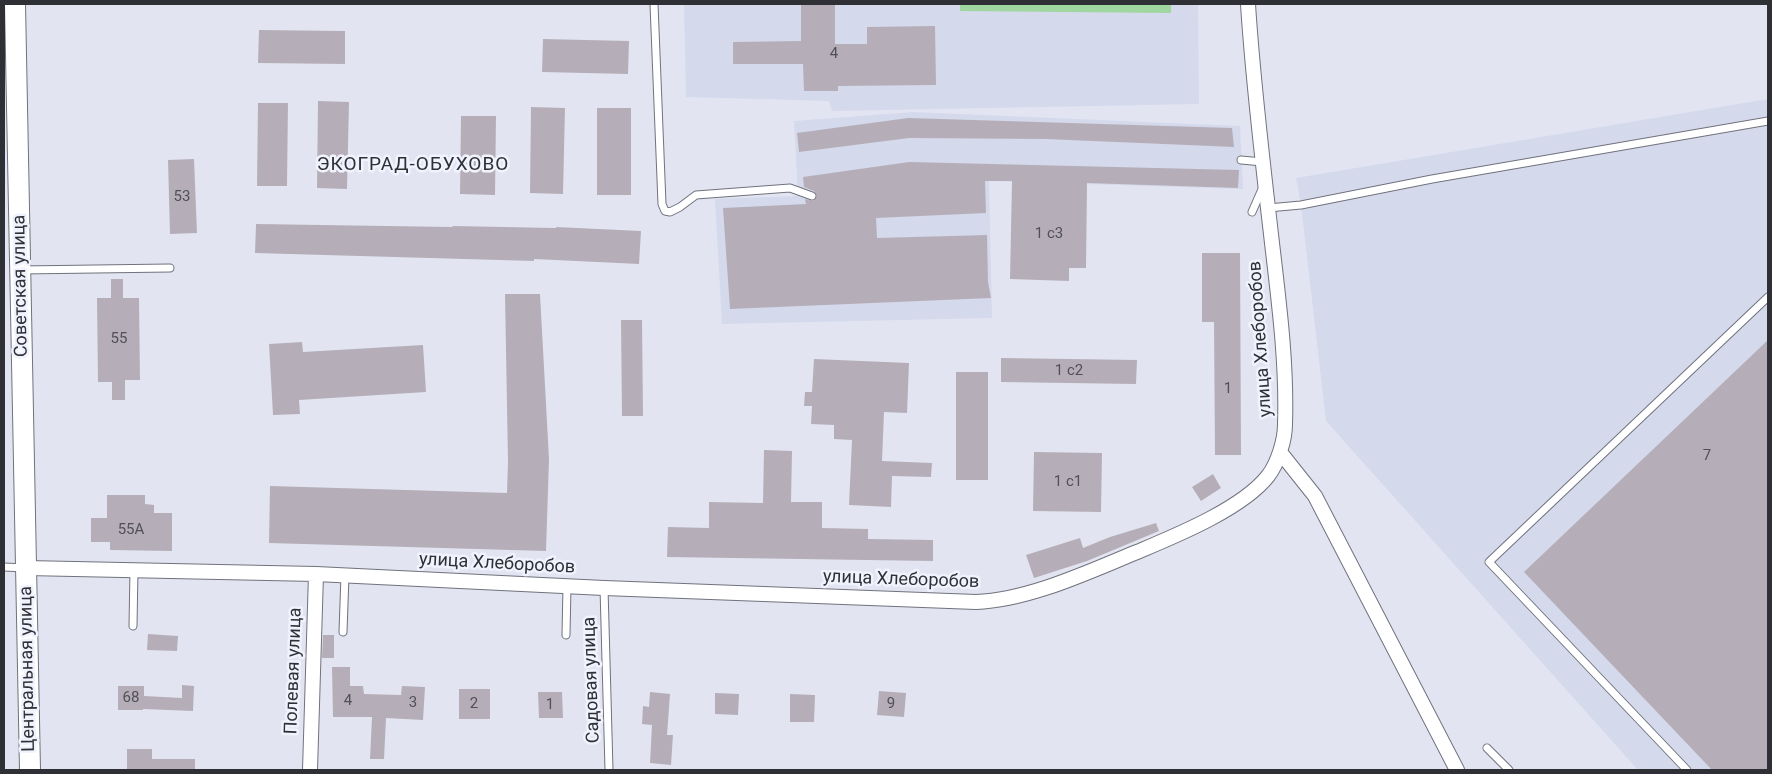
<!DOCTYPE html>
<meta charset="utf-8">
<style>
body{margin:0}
#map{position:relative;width:1772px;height:774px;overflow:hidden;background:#e2e5f1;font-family:Roboto,sans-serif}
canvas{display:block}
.frame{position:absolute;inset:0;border:5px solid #2f3035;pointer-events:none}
</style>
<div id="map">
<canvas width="1772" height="774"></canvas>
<div class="frame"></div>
</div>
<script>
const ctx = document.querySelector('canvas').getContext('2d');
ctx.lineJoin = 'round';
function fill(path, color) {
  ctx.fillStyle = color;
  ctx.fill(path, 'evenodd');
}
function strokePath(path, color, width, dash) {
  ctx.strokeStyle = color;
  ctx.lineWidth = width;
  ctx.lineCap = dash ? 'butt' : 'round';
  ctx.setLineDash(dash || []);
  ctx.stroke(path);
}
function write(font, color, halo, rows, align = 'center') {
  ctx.font = font + ' Roboto,sans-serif';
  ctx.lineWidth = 5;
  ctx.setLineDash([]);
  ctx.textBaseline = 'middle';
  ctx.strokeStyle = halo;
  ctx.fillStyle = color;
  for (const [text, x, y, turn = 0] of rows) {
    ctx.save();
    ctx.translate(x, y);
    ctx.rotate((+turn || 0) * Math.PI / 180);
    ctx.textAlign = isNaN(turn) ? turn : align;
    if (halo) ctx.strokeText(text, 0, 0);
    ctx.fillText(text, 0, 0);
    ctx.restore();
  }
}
const built = new Path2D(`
 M684,4H1198L1199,104L832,111L829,101L686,97Z
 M1768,99V770H1638L1326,421L1301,205L1296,178Z
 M913,112L1240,126L1243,189L989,181L992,318L722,324L715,199L798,196L794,121Z`);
const green = new Path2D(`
 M960,4H1171V13L960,11Z`);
const building = new Path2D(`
 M801,4H835V44H867V27L935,26L936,85L838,86V91H804L803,64H733V42L801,41Z
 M259,30L345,31V64L258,63Z
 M543,39L629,41L628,74L542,72Z
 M318,101L349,102L347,189L317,188Z
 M258,103H288L287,186H257Z
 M531,107L565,108L563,194L530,193Z
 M597,108H631V195H597Z
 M461,116H496L495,195L460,194Z
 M908,118L1232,128L1234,147L1046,139L909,138L799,152L797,133Z
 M194,159L197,233L170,234L168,160Z
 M909,162L1239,170L1238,188L1087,183L1086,268H1069V281L1010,279L1012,181H985L986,213L876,218L877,238L987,235L988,282L991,298L730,309L723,208L806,204L805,199L813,201L817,196L814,191L804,187L803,177Z
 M256,224L452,227L453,226L556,228V227L641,231L639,264L534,259V261L255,253Z
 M1202,253H1240L1241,455H1215L1214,322H1202Z
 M111,279H123V298H139L140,380H125V400H112V382H98L97,298H111Z
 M505,294H540L549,459L546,551L269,543L270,486L507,493L508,462Z
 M621,320H642L643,416H622Z
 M1768,340V770H1712L1524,572Z
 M302,342L303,352L423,345L426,392L299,400L300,414L273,415L269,344Z
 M1001,358L1137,360L1136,384L1001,382Z
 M814,359L909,363L907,413L884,412L882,461L932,463L931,477L892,476L891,507L849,505L852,440L834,439V425L811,424L812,406H804L805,392H812Z
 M956,372H988V480H956Z
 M764,450L792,451L791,502H822V528L868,529V539L933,540V561L667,557L668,527L709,528V502L763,503Z
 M1034,452L1102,453L1101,512L1033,511Z
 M1213,474L1221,488L1201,501L1192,487Z
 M107,495H145V504L154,505V513H172V551L110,550V542H91V518H107Z
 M1156,523L1159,531L1087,561L1034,578L1026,555L1080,538L1083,548L1110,537Z
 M148,634L178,636L177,651L147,650Z
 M323,635H334V658H322Z
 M332,667H350V686H363L364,694L401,695L402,686L425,687L423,720L386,718L384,759H370L372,717H333Z
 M182,685L194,686L193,711L143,709V710H118V686H144V696L182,698Z
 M459,689H490V719H459Z
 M879,691L906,693L904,717L877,715Z
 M538,692H562L563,718H539Z
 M650,692L670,694L667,735H673L671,765L650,763L652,725L642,724L643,706L649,707Z
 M715,693L739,694L738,715L715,714Z
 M790,694L815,695L814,722H790Z
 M127,749H152V759H195V770H127Z`);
const service = new Path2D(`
 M654,4L662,204L665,211L670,212L680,207L696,195L790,188L812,196
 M1241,160L1263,162
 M1268,208L1301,205L1432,179L1768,121
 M1252,212L1263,187
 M21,270L170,268
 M4,567L25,568
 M604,588L609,770
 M133,626L134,570
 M343,632L345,575
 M566,635L567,586
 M1487,748L1509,770
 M1687,770L1489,562L1768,297`);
const minor = new Path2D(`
 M1280,452L1315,496L1457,770
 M26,568L316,574L604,588L976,602C1029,600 1088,572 1137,552C1175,536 1242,509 1268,476C1278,463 1285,440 1285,424C1287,364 1279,303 1272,243C1263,164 1253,84 1248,4
 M310,770L316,574`);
const secondary = new Path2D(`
 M15,4L30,770`);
const numberNames = [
 ["4",834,54],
 ["53",182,197],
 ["1 с3",1049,234],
 ["55",119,339],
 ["1 с2",1069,371],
 ["1",1228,389],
 ["7",1707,456],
 ["1 с1",1068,482],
 ["55А",131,530],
 ["68",131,698],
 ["4",348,701],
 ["3",413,703],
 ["2",474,704],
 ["9",891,704],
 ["1",550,705]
];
const streetNames = [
 ["Советская улица",21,286,-91],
 ["улица Хлеборобов",1261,339,-94],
 ["улица Хлеборобов",497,564,3],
 ["улица Хлеборобов",901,580,2],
 ["Центральная улица",28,669,-91],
 ["Полевая улица",294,671,-88],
 ["Садовая улица",592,680,-92]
];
const neighbourhoodNames = [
 ["ЭКОГРАД-ОБУХОВО",413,165]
];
fill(built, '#d5d9ec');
fill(green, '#a0d69f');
fill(building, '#b5aeb8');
strokePath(service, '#70727d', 9);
strokePath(minor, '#70727d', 16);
strokePath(secondary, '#70727d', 22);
strokePath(service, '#fff', 7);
strokePath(minor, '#fff', 14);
strokePath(secondary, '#fff', 20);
write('15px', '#505056', null, numberNames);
write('18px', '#2f3035', '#f0f2fe', streetNames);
ctx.letterSpacing = '1px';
write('19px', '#2f3035', '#f0f2fe', neighbourhoodNames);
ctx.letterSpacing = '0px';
</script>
